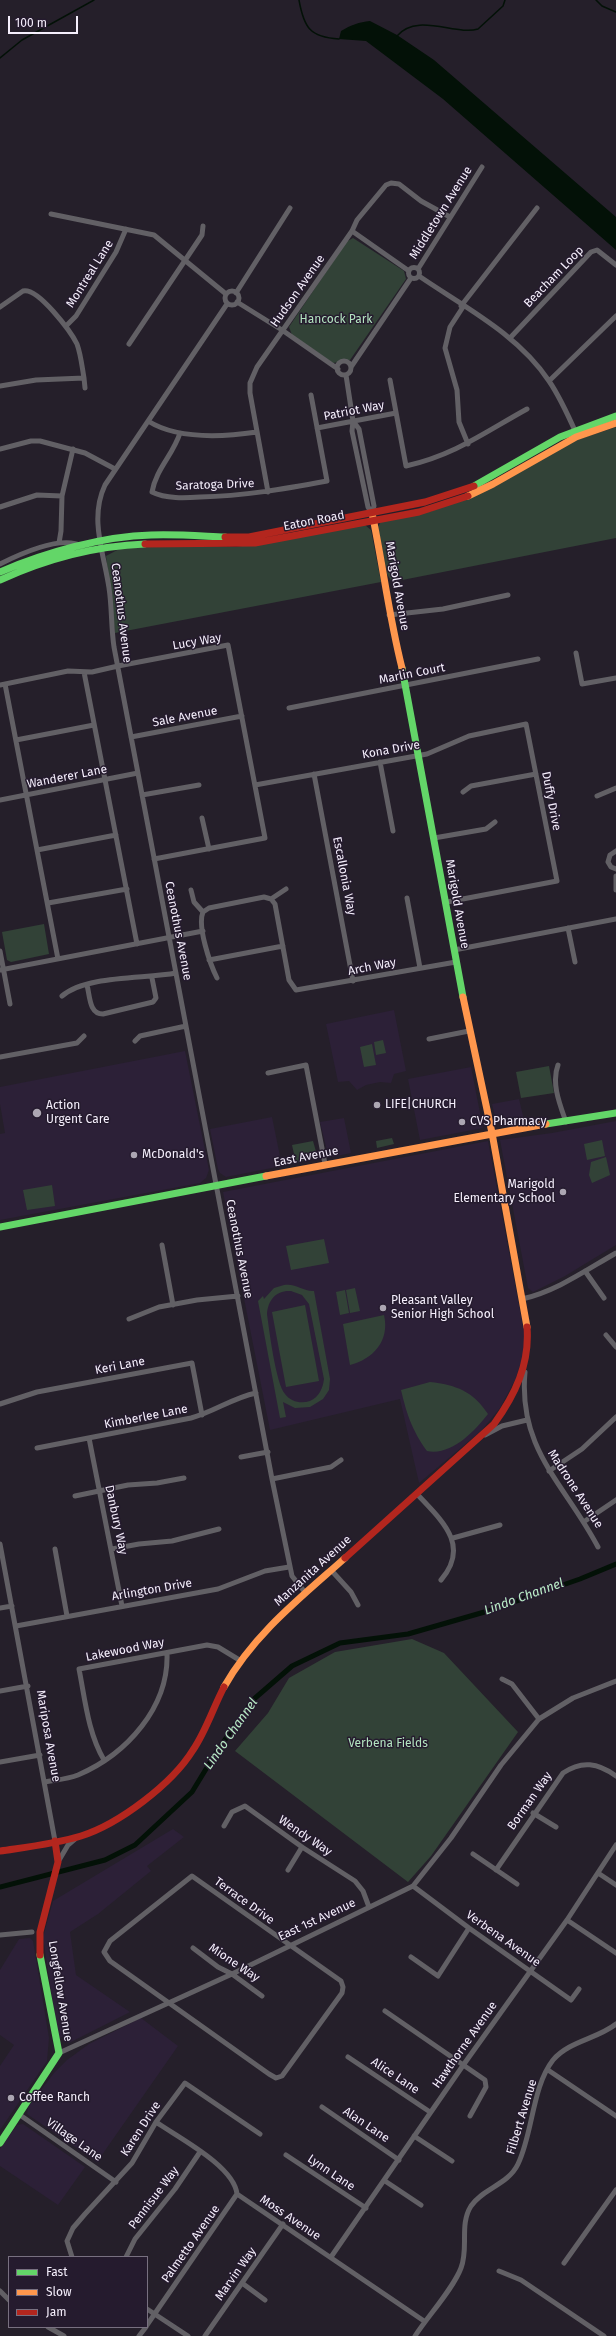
<!DOCTYPE html>
<html>
<head>
<meta charset="utf-8">
<style>
	body { margin:0 }
	#map { position:relative; width:616px; height:2336px; overflow:hidden; background:#251f2a; font-family:"Fira Sans",sans-serif }
	canvas { display:block }
	.legend { position:absolute; left:8px; top:2256px; width:140px; height:72px; box-sizing:border-box; background:#251b2e; border:1px solid #787080; margin:0; padding:5px 7px; list-style:none; font-size:12px; color:#f5effc }
	.legend li { display:flex; align-items:center; gap:8px; height:20px }
	.legend b { width:20px; border:1px solid #787080 }
	.scale { position:absolute; left:8px; top:16px; width:70px; height:18px; box-sizing:border-box; border:2px solid #f5effc; border-top:0; padding-left:5px; font-size:12px; line-height:14px; white-space:nowrap; color:#f5effc; -webkit-text-stroke:3px #251b2e; paint-order:stroke }
</style>
</head>
<body>
<div id="map">
<canvas width="616" height="2336"></canvas>
<ul class="legend">
<li><b style="height:5px;background:#63d668"></b>Fast</li>
<li><b style="height:5px;background:#ff974d"></b>Slow</li>
<li><b style="height:5px;background:#b3261e"></b>Jam</li>
</ul>
<div class="scale">100 m</div>
</div>
<script>
const ctx = document.querySelector('canvas').getContext('2d');
ctx.lineJoin = 'round';
function paint(path, color) {
  ctx.fillStyle = color;
  ctx.fill(path, 'evenodd');
}
function trace(path, color, width, dash) {
  ctx.strokeStyle = color;
  ctx.lineWidth = width;
  ctx.lineCap = dash ? 'butt' : 'round';
  ctx.setLineDash(dash || []);
  ctx.stroke(path);
}
function label(font, color, halo, rows, align = 'center') {
  ctx.font = font + ' "Fira Sans",sans-serif';
  ctx.lineWidth = 3;
  ctx.setLineDash([]);
  ctx.textBaseline = 'middle';
  ctx.strokeStyle = halo;
  ctx.fillStyle = color;
  for (const [text, x, y, turn = 0] of rows) {
    ctx.save();
    ctx.translate(x, y);
    ctx.rotate((+turn || 0) * Math.PI / 180);
    ctx.textAlign = isNaN(turn) ? turn : align;
    if (halo) ctx.strokeText(text, 0, 0);
    ctx.fillText(text, 0, 0);
    ctx.restore();
  }
}
paint(new Path2D(`
	M 394,1010 L 406,1071 L 394,1074 L 391,1083 L 380,1082 L 366,1085 L 357,1090 L 349,1081 L 338,1082 L 326,1024 Z
	M 185,1051 L 209,1170 L 206,1178 L 200,1183 L 0,1220 L 0,1134 L 5,1133 L 0,1104 L 0,1087 Z
	M 471,1067 L 483,1128 L 420,1140 L 408,1079 Z
	M 519,1099 L 524,1120 L 502,1124 L 496,1121 L 492,1104 Z
	M 272,1117 L 282,1166 L 226,1177 L 220,1173 L 218,1169 L 210,1129 Z
	M 344,1118 L 351,1153 L 332,1157 L 328,1155 L 320,1122 Z
	M 616,1121 L 616,1245 L 565,1276 L 533,1292 L 528,1288 L 500,1140 L 552,1133 Z
	M 488,1141 L 525,1337 L 523,1357 L 515,1380 L 500,1408 L 481,1431 L 419,1483 L 400,1399 L 270,1430 L 223,1192 Z
	M 173,1829 L 184,1837 L 147,1866 L 151,1871 L 98,1914 L 70,1932 L 76,1975 L 130,2012 L 69,2043 L 63,2037 L 58,2038 L 43,1937 L 53,1901 Z
	M 30,1938 L 33,1941 L 49,2038 L 47,2061 L 0,2130 L 0,2066 L 14,2045 L 0,2035 L 0,1970 L 19,1939 Z
	M 141,2018 L 178,2046 L 97,2162 L 27,2114 L 28,2107 L 54,2073 L 67,2060 L 89,2044 Z
	M 23,2124 L 85,2167 L 58,2205 L 0,2166 L 0,2149 L 17,2125 Z`), '#2c2037');
paint(new Path2D(`
	M 353,238 L 404,271 L 406,279 L 350,360 L 333,363 L 292,335 L 289,327 L 346,242 Z
	M 616,427 L 616,538 L 392,582 L 387,574 L 378,527 L 381,521 L 432,511 L 571,442 Z
	M 365,525 L 371,530 L 381,582 L 115,633 L 106,556 L 121,548 L 166,545 L 236,547 Z
	M 44,924 L 49,954 L 11,962 L 7,960 L 2,932 Z
	M 383,1040 L 386,1053 L 376,1055 L 374,1042 Z
	M 372,1044 L 376,1065 L 364,1067 L 360,1047 Z
	M 549,1066 L 554,1093 L 521,1098 L 516,1072 Z
	M 392,1138 L 394,1144 L 377,1148 L 376,1141 Z
	M 602,1140 L 605,1156 L 596,1158 L 593,1142 Z
	M 313,1141 L 317,1155 L 315,1158 L 296,1163 L 292,1145 Z
	M 593,1142 L 596,1158 L 587,1160 L 584,1144 Z
	M 606,1157 L 610,1175 L 592,1183 L 589,1175 L 591,1162 Z
	M 52,1185 L 55,1206 L 27,1210 L 23,1190 Z
	M 324,1239 L 329,1263 L 291,1270 L 286,1246 Z
	M 284,1285 C 296,1283 304,1292 314,1291 L 330,1379 L 329,1390 L 323,1399 L 310,1407 L 295,1408 L 283,1402 L 286,1417 L 280,1418 L 258,1301 L 263,1296 L 264,1299 L 274,1288 ZM 291,1291 L 302,1295 L 309,1304 L 324,1379 C 323,1388 319,1397 310,1401 C 301,1404 291,1402 285,1394 C 276,1384 269,1329 267,1314 C 268,1300 276,1290 291,1291 Z
	M 355,1288 L 360,1311 L 350,1313 L 346,1290 Z
	M 345,1290 L 349,1313 L 340,1315 L 336,1292 Z
	M 305,1305 L 319,1381 L 286,1387 L 272,1312 Z
	M 384,1315 C 390,1341 373,1359 350,1365 L 343,1324 Z
	M 430,1382 C 456,1385 473,1391 488,1414 C 474,1432 451,1456 427,1451 C 412,1430 407,1415 401,1390 Z
	M 412,1639 L 444,1653 L 518,1732 L 431,1856 L 408,1882 L 235,1751 L 268,1713 L 289,1678 L 335,1652 Z`), '#324237');
paint(new Path2D(`
	M 370,21 L 397,35 L 434,60 L 616,217 L 616,250 L 443,99 L 366,41 L 339,39 L 341,31 C 351,25 359,22 370,21 Z`), '#031107');
trace(new Path2D(`
	M 299,0 C 304,28 310,37 339,39
	M 596,0 L 602,6 L 616,12
	M 397,36 C 417,12 456,36 478,29 L 503,6 L 505,0
	M 0,58 L 22,40 L 94,0`), '#031107', 1.5);
trace(new Path2D(`
	M 0,1887 L 105,1860 L 135,1845 L 192,1792 L 217,1751 L 254,1699 L 292,1666 L 340,1643 L 408,1634 L 488,1611 L 580,1579 L 616,1564`), '#031107', 5);
trace(new Path2D(`
	M 51,214 L 154,235 L 226,294
	M 352,231 L 409,271
	M408.5 273a5.5 5.5 0 1 1 11 0a5.5 5.5 0 1 1-11 0Z
	M 418,269 L 482,167
	M 419,276 C 464,307 518,334 549,381 C 560,397 568,415 576,433
	M225 298a7 7 0 1 1 14 0a7 7 0 1 1-14 0Z
	M 236,293 L 290,208
	M 237,302 L 282,330 L 338,369
	M 227,304 L 105,485 C 89,519 104,553 109,588 C 112,607 111,627 114,647 L 272,1479 L 292,1576 L 304,1591
	M 461,306 L 537,208
	M 0,307 L 23,291 C 38,287 71,332 77,344 C 81,355 82,367 84,378
	M 463,307 L 450,327 L 445,348 L 457,390 L 459,422 L 468,444
	M 66,326 L 76,316 L 116,252 L 126,229
	M 510,338 L 591,252 L 597,250 L 616,265
	M 129,344 L 202,235 L 203,226
	M337 368a7 7 0 1 1 14 0a7 7 0 1 1-14 0Z
	M 351,367 L 411,278
	M 346,375 L 353,421 L 352,431 L 368,507 L 372,513
	M 390,380 L 406,466 C 455,455 485,432 527,409
	M 549,381 L 616,316
	M 0,386 L 36,380 L 84,378 L 85,388
	M 148,421 C 178,440 223,437 257,432
	M 353,421 L 359,429 L 374,506 L 372,513
	M 317,428 L 396,413
	M 180,433 C 173,455 156,469 152,492 C 166,499 185,498 200,497 C 244,496 284,489 327,481 L 311,395
	M 0,449 L 31,441 L 40,441 L 85,453 L 115,469
	M 268,492 L 250,393 L 250,383 L 257,367 L 352,231 L 357,220 L 386,185 L 391,183 L 399,184 L 421,201 L 450,217
	M 0,507 L 37,495 L 62,496
	M 59,543 L 61,531 L 62,496 L 73,449
	M 0,564 C 20,554 61,535 82,546
	M 389,615 L 443,609 L 508,595
	M 576,653 L 582,684 L 616,678
	M 84,672 L 137,944
	M 5,684 L 58,959
	M 0,685 L 68,671 L 92,672 L 118,666 L 228,645 L 265,838 L 154,859
	M 289,708 L 538,659
	M 131,737 L 242,716
	M 16,740 L 94,725
	M 380,762 L 393,831
	M 314,774 L 353,981
	M 255,785 L 427,754 L 469,736 L 526,724 L 557,881 L 447,902
	M 463,792 L 471,786 L 536,774
	M 142,795 L 199,785
	M 597,796 L 616,788
	M 0,800 L 138,773
	M 202,818 L 209,849
	M 434,838 L 486,829 L 495,822
	M 37,850 L 116,835
	M 616,851 L 610,855 L 608,862 L 611,867 L 616,869
	M 616,876 L 616,890
	M 191,890 L 194,902 L 203,912
	M 407,898 L 420,968
	M 271,899 L 286,889
	M 48,903 L 127,889
	M 568,928 L 575,962
	M 454,950 L 616,919
	M 0,951 L 10,1004
	M 209,960 L 283,946
	M 0,970 L 203,931
	M 217,978 C 210,964 197,926 203,912 L 209,908 L 264,897 L 271,899 L 275,904 L 289,980 L 296,990 L 456,962
	M 87,985 C 90,996 89,1014 103,1014 L 153,1002 L 156,998 L 152,978
	M 62,996 C 86,975 145,979 176,973
	M 429,1039 L 469,1031
	M 135,1041 L 140,1036 L 186,1026
	M 0,1057 L 77,1043 L 84,1036
	M 558,1065 C 551,1083 560,1105 566,1122
	M 268,1073 L 306,1065 L 325,1164
	M 162,1245 L 173,1305
	M 585,1271 L 604,1298
	M 522,1299 C 557,1291 586,1270 616,1253
	M 129,1319 L 159,1307 L 197,1300 L 238,1296
	M 606,1335 L 616,1347
	M 525,1372 C 518,1450 565,1484 598,1547
	M 0,1404 L 37,1392 L 192,1363 L 202,1415
	M 485,1435 L 502,1426 L 527,1420
	M 89,1438 L 122,1606
	M 37,1448 L 191,1418 C 214,1412 232,1398 256,1393
	M 241,1457 L 268,1452
	M 549,1471 L 582,1449 L 616,1417
	M 272,1479 L 331,1467 L 341,1460
	M 417,1494 C 441,1520 471,1545 441,1580
	M 75,1496 L 128,1485 L 157,1483 L 184,1478
	M 585,1521 L 616,1500
	M 453,1538 L 500,1525
	M 0,1544 L 55,1841
	M 55,1549 L 67,1616
	M 112,1549 L 139,1544 L 172,1541 L 219,1529
	M 331,1570 L 351,1592 L 358,1605
	M 0,1608 L 12,1606
	M 16,1626 L 218,1589 L 265,1571 L 289,1567
	M 502,1679 L 512,1684 L 539,1719
	M 0,1691 L 28,1686
	M 104,1760 C 88,1733 85,1699 79,1669 L 207,1645 L 218,1647 L 241,1661
	M 0,1762 L 40,1755
	M 45,1782 C 56,1780 68,1779 78,1775 C 127,1754 169,1707 167,1653
	M 533,1813 L 556,1827
	M 224,1826 L 232,1812 L 245,1806 L 302,1847 L 355,1881 L 363,1891 L 369,1907
	M 473,1854 L 517,1884
	M 58,1862 L 68,1845 L 75,1839
	M 288,1870 L 302,1847
	M 496,1870 L 563,1773 C 582,1760 598,1763 616,1776
	M 598,1873 L 616,1885
	M 192,1876 L 341,1981 L 343,1987 L 342,1993 L 282,2076 L 276,2078 L 269,2074 L 110,1961 L 104,1952 L 110,1941 Z
	M 413,1886 L 469,1928 L 571,2000 L 579,1989
	M 567,1920 L 616,1953
	M 0,1935 L 32,1932
	M 193,1948 L 218,1967 L 232,1974 L 262,1996
	M 411,1957 L 438,1976 L 469,1928
	M 385,2011 L 485,2080 L 486,2087 L 470,2116
	M 59,2053 L 232,1974 L 413,1886 L 451,1838 L 501,1765 L 539,1719 L 573,1698 L 616,1681
	M 348,2057 L 430,2112
	M 548,2070 L 616,2116
	M 322,2107 L 399,2160
	M 20,2115 L 116,2182
	M 156,2122 C 179,2138 234,2166 237,2194 L 424,2321
	M 414,2136 L 452,2161
	M 286,2155 L 366,2208
	M 385,2181 L 421,2205
	M 72,2257 L 67,2241 L 73,2228 L 85,2214 L 132,2163 L 156,2122 L 185,2083 L 260,2134
	M 126,2257 L 135,2239 L 175,2189 L 200,2152
	M 331,2257 L 464,2064 L 567,1920 L 616,1845
	M 564,2263 L 616,2190
	M 499,2271 L 521,2280 L 604,2336
	M 242,2283 L 265,2300
	M 0,2291 L 9,2300
	M 147,2309 L 188,2336
	M 147,2325 L 237,2194
	M 48,2327 L 64,2336
	M 139,2336 L 146,2327
	M 205,2336 L 283,2224
	M 415,2336 C 428,2316 453,2289 461,2268 C 469,2248 459,2225 471,2206 C 483,2188 508,2185 518,2164 C 533,2133 532,2087 553,2060 C 569,2041 597,2039 616,2024`), '#626065', 5);
trace(new Path2D(`
	M 474,486 L 560,437 L 616,416
	M 0,572 C 44,553 103,536 151,535 C 176,534 201,536 225,537
	M 0,580 C 46,559 94,546 145,544
	M 402,668 L 463,997
	M 546,1124 L 616,1113
	M 0,1227 L 266,1176
	M 0,2143 L 59,2053 L 40,1955`), '#63d668', 7);
trace(new Path2D(`
	M 468,496 L 493,484 L 576,437 L 616,423
	M 372,513 C 383,565 389,617 402,668
	M 463,997 L 492,1133 L 527,1327
	M 266,1176 L 546,1124
	M 224,1687 C 254,1634 300,1598 345,1558`), '#ff974d', 7);
trace(new Path2D(`
	M 225,537 L 249,537 L 425,502 L 474,486
	M 145,544 L 255,543 L 419,512 L 468,496
	M 345,1558 L 494,1424 C 515,1395 530,1364 527,1327
	M 0,1851 C 27,1847 55,1844 81,1836 C 119,1824 172,1784 193,1750 C 206,1731 213,1708 224,1687
	M 40,1955 L 40,1932 L 58,1862 L 55,1841`), '#b3261e', 7);
for (const [x, y, r, color] of [
	[377,1105,4,"#aca6b2"],
	[37,1113,5,"#aca6b2"],
	[462,1122,4,"#aca6b2"],
	[134,1155,4,"#aca6b2"],
	[563,1192,4,"#aca6b2"],
	[383,1308,4,"#aca6b2"],
	[11,2098,4,"#aca6b2"]
]) {
  const dot = new Path2D();
  dot.arc(x, y, r, 0, 2 * Math.PI);
  ctx.fillStyle = color;
  ctx.fill(dot);
  trace(dot, '#251b2e', 1.5);
}
label('12px', '#f5effc', '#251b2e', [
	["Middletown Avenue",441,213,-58],
	["Montreal Lane",90,274,-58],
	["Beacham Loop",554,277,-46],
	["Hudson Avenue",298,291,-55],
	["Patriot Way",354,411,-11],
	["Saratoga Drive",215,485,-2],
	["Eaton Road",314,521,-11],
	["Marigold Avenue",397,586,80],
	["Ceanothus Avenue",121,613,83],
	["Lucy Way",197,642,-10],
	["Marlin Court",412,674,-11],
	["Sale Avenue",185,717,-11],
	["Kona Drive",391,750,-10],
	["Wanderer Lane",67,777,-11],
	["Duffy Drive",551,801,79],
	["Escallonia Way",344,876,79],
	["Marigold Avenue",457,904,80],
	["Ceanothus Avenue",178,931,79],
	["Arch Way",372,967,-11],
	["East Avenue",306,1157,-11],
	["Ceanothus Avenue",239,1249,79],
	["Keri Lane",120,1366,-11],
	["Kimberlee Lane",146,1417,-11],
	["Madrone Avenue",575,1489,57],
	["Danbury Way",116,1520,78],
	["Manzanita Avenue",313,1571,-42],
	["Arlington Drive",152,1590,-10],
	["Lakewood Way",125,1650,-11],
	["Mariposa Avenue",48,1736,80],
	["Borman Way",530,1801,-55],
	["Wendy Way",305,1836,34],
	["Terrace Drive",244,1901,36],
	["East 1st Avenue",317,1920,-25],
	["Verbena Avenue",503,1939,35],
	["Mione Way",234,1963,34],
	["Longfellow Avenue",60,1991,81],
	["Hawthorne Avenue",465,2045,-55],
	["Alice Lane",395,2076,34],
	["Filbert Avenue",522,2117,-73],
	["Alan Lane",366,2125,34],
	["Karen Drive",141,2129,-57],
	["Village Lane",74,2140,35],
	["Lynn Lane",331,2173,34],
	["Pennisue Way",154,2198,-53],
	["Moss Avenue",290,2218,34],
	["Palmetto Avenue",191,2244,-55],
	["Marvin Way",236,2274,-55]
]);
label('12px', '#b3e4c0', '#251b2e', [
	["Hancock Park",336,320],
	["Verbena Fields",388,1744]
]);
label('12px', '#f5effc', '#251b2e', [
	["LIFE|CHURCH",385,1105],
	["Action",46,1106],
	["Urgent Care",46,1120],
	["CVS Pharmacy",470,1122],
	["McDonald's",142,1155],
	["Marigold",555,1185,"right"],
	["Elementary School",555,1199,"right"],
	["Pleasant Valley",391,1301],
	["Senior High School",391,1315],
	["Coffee Ranch",19,2098]
], 'left');
label('italic 13px', '#b9ebc6', '#251b2e', [
	["Lindo Channel",524,1597,-20],
	["Lindo Channel",231,1734,-55]
]);
</script>
</body>
</html>
